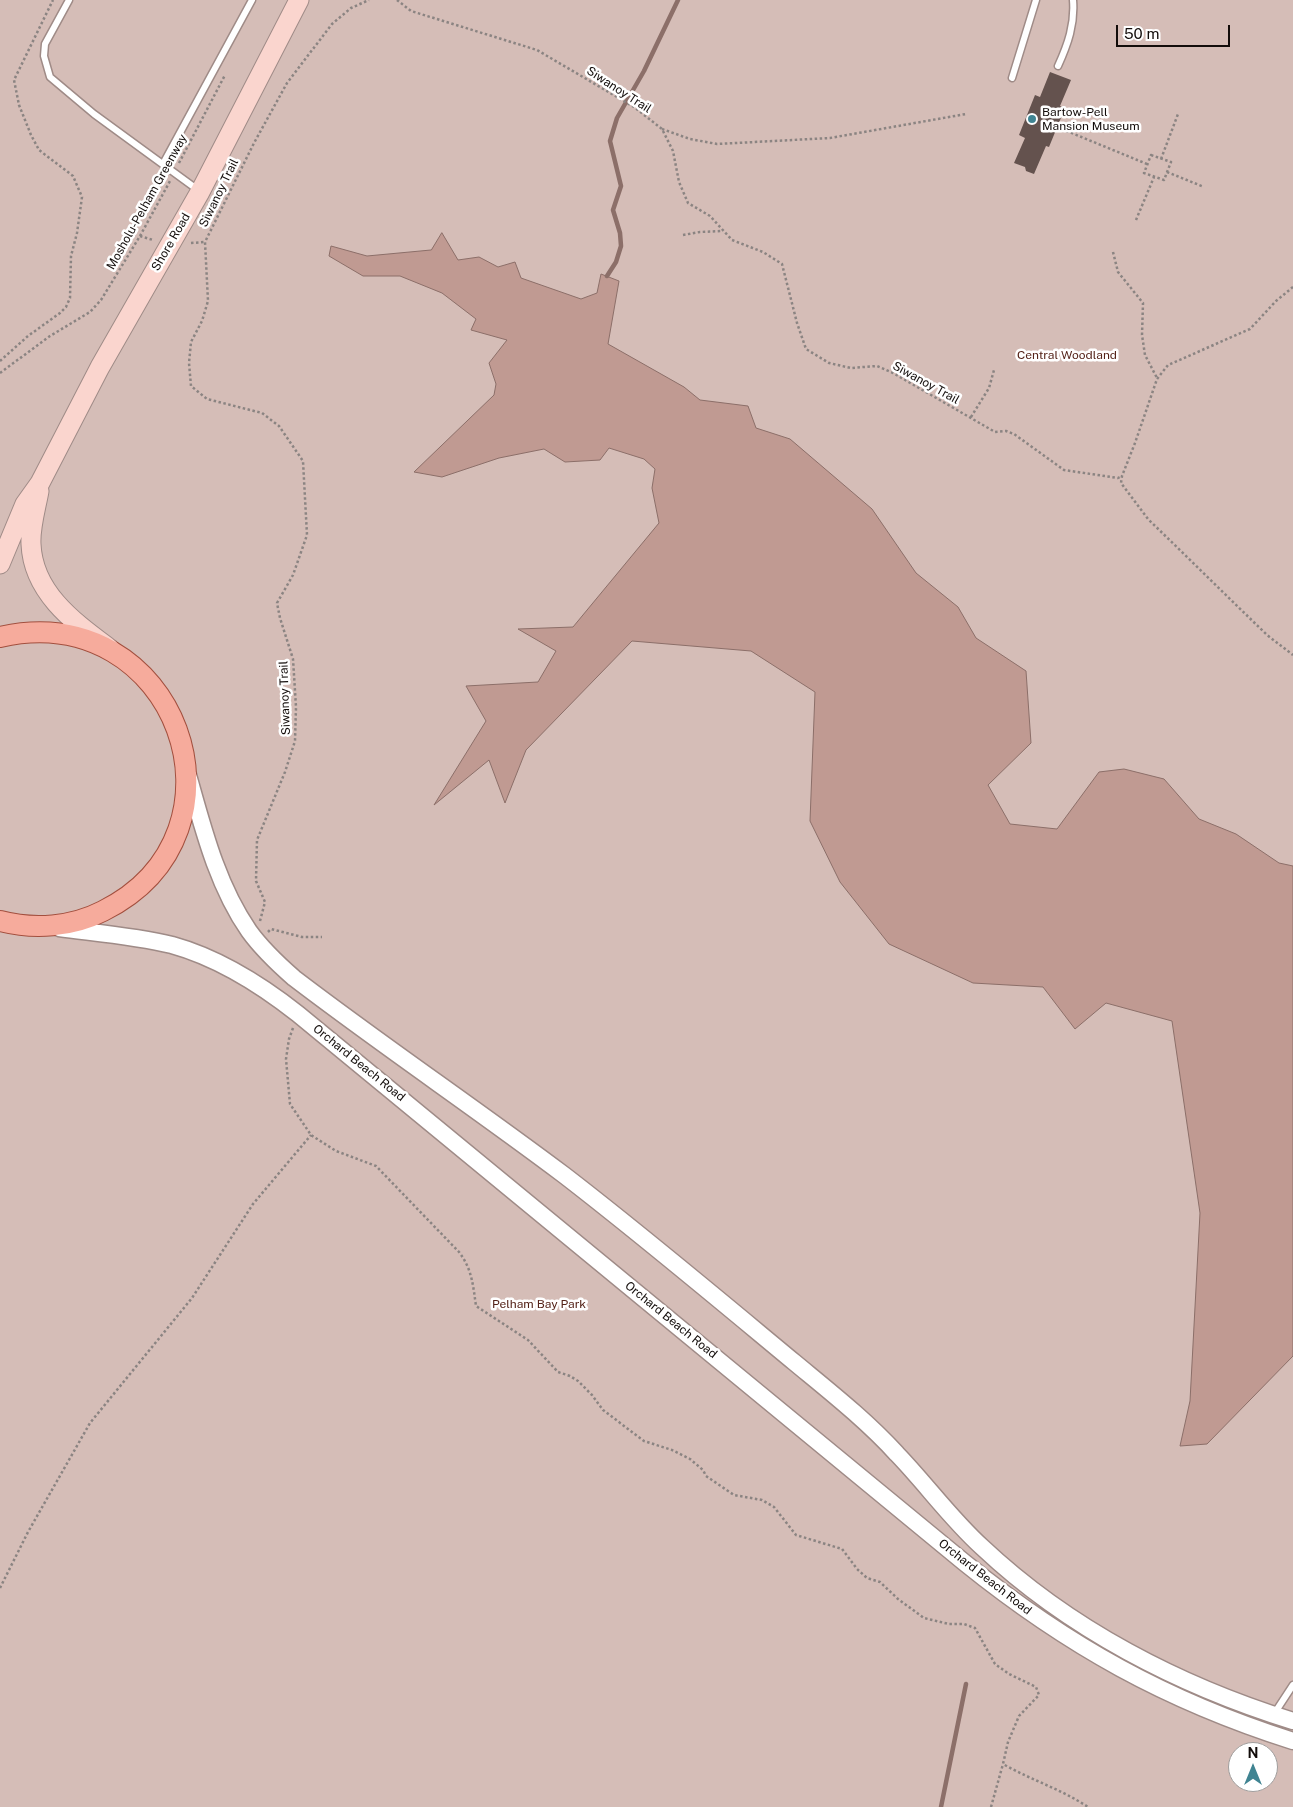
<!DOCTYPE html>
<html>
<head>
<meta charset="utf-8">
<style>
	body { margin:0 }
	#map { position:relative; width:1293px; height:1807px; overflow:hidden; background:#fdf4f2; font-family:"Public Sans",sans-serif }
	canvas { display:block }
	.north { position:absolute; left:1228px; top:1742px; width:50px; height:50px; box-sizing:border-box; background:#fff; border:1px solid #a09e9d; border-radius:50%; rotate:0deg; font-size:14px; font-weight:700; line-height:20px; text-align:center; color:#120c0a }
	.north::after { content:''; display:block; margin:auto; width:18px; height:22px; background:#408492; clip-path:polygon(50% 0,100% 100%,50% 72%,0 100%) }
	.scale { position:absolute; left:1116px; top:25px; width:114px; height:22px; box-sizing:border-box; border:2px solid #120c0a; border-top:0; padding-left:6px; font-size:15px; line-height:18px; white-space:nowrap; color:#120c0a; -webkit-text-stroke:4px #fff; paint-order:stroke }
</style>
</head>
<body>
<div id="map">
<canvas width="1293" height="1807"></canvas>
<div class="north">N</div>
<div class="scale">50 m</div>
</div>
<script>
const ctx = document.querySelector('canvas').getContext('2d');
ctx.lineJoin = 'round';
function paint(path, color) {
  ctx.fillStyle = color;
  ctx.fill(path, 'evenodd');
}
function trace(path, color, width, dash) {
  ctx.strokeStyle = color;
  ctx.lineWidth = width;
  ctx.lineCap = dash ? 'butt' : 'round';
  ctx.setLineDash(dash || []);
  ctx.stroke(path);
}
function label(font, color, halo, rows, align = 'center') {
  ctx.font = font + ' "Public Sans",sans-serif';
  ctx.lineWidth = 5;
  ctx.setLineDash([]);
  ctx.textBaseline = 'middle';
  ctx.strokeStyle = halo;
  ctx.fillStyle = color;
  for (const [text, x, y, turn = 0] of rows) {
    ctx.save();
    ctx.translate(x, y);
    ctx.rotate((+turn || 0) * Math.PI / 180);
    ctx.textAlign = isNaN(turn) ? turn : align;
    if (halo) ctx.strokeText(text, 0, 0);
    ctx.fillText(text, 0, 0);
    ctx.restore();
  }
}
paint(new Path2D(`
	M 0,0 L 1293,0 L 1293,1807 L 0,1807 ZM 1238,1752 L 1268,1752 L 1268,1782 L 1238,1782 Z`), '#d5bdb7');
const water = new Path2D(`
	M 442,233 L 458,260 L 479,257 L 498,267 L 515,262 L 521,278 L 581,299 L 597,293 L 601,274 L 619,281 L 608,344 L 684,387 L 700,400 L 748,406 L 756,428 L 790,439 L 872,509 L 916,573 L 958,607 L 976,638 L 1026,671 L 1031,743 L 988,785 L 1010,824 L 1057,829 L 1099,772 L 1124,769 L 1164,779 L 1199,819 L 1236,834 L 1279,863 L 1293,866 L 1293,1356 L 1207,1444 L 1180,1446 L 1190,1401 L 1200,1213 L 1172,1021 L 1106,1003 L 1075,1029 L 1043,987 L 973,983 L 889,944 L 840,882 L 810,821 L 815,692 L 751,651 L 632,641 L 526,750 L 505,803 L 489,760 L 434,805 L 486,721 L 466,686 L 538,682 L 556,651 L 518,629 L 573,627 L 659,523 L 652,488 L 655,469 L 644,459 L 609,448 L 600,460 L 565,462 L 544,449 L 499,458 L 442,477 L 414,472 L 494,395 L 496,384 L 489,363 L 507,340 L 471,330 L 476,319 L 442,293 L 400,276 L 363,276 L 329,256 L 331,246 L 367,256 L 431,250 Z`);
paint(water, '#c09a92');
trace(water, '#8c6f69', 1);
trace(new Path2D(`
	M 607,276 L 616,262 L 621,246 L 620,233 L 613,210 L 621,186 L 610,141 L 617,118 L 644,71 L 678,0
	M 941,1807 L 966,1684`), '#8c6f69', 4.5);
paint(new Path2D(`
	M 1050,72 L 1071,80 L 1060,106 L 1065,108 L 1049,147 L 1046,146 L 1034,174 L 1026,171 L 1025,167 L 1014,163 L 1025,138 L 1019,135 L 1035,95 L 1040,97 Z`), '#64524e');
const service = new Path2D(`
	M 69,0 L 45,44 L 44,56 L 50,77 L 94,114 L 198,190
	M 1058,66 C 1068,44 1075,24 1073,0
	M 1012,78 L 1036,0
	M 163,164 L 252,0
	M 1274,1714 L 1293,1685`);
const tertiary = new Path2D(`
	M 188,775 C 203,828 217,885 249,931 C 262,949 278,964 294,978 C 383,1046 475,1108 564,1175 C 642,1235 718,1299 794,1362 C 829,1391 866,1420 897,1454 C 926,1484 951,1519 982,1547 C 1069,1629 1180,1686 1293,1721
	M 59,928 C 97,933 135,936 172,945 C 219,958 260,984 298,1014 L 965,1563 C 1068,1646 1167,1701 1293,1741`);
const secondary = new Path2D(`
	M 39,491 C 36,508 30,527 31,544 C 33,593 74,622 110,649
	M 0,564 L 25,504 L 40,483 L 100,367 L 200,192 L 299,0`);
const primary = new Path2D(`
	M 0,637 C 176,597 261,832 103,911 C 72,927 34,930 0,921`);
trace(service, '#9f8b87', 9);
trace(tertiary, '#9f8b87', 19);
trace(secondary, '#9f8b87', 21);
trace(primary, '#a24f3e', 22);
trace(new Path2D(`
	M 397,0 L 411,11 L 537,50 L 634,107 L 662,129 L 673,151 L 679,182 L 688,203 L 710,216 L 732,240 L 763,252 L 782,264 L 797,323 L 806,349 L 829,363 L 851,368 L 877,366 L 893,373 L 995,432 L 1006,431 L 1014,434 L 1064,470 L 1118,478 L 1122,476
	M 1057,127 L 1147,164
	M 662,129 L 690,139 L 717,144 L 830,138 L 966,114
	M 1151,155 L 1171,162 L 1164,180 L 1144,173 Z
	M 1161,159 L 1178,114
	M 179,163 L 225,75
	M 1167,172 L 1204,187
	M 1136,220 L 1154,177
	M 683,235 L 700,232 L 722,231
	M 140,236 L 153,240
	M 191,243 L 205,242
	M 1113,252 L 1118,272 L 1143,303 L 1142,335 L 1145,355 L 1157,378
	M 1293,287 L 1276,301 L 1250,329 L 1168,365 L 1157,379 L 1135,443 L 1122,476 L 1121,483 L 1148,519 L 1267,635 L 1293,655
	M 0,361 L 28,336 L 60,313 L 66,307 L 70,298 L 71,256 L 77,233 L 82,197 L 73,176 L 39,150 L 31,135 L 19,105 L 14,80 L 53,0
	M 0,373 L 50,336 L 90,312 L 101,300 L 140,236 L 170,181
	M 971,417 L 989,388 L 994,370
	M 260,921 L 265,902 L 256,881 L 257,840 L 285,772 L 295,741 L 296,707 L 293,659 L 280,618 L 277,603 L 293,575 L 307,535 L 303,461 L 279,426 L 262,413 L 207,399 L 191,386 L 189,363 L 191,342 L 202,321 L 208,301 L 205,242 L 254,143 L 287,83 L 332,24 L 351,8 L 369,0
	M 268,932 L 271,929 L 302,937 L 322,937
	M 293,1028 L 289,1039 L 286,1059 L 290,1104 L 311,1135 L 336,1151 L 376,1166 L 459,1252 C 472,1269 473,1285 476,1306 L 528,1340 L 558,1372 L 570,1376 L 578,1381 L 592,1395 L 603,1410 L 644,1441 L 672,1450 L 690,1459 L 703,1470 L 706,1476 L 734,1495 L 762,1500 L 774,1507 L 796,1535 L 842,1549 L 857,1569 L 867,1578 L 880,1582 L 898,1599 L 924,1618 L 949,1624 L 964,1624 L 975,1628 L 995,1664 L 1009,1674 L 1036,1687 L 1039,1695 L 1019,1716 L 1008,1742 L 1003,1764 C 1031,1780 1061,1789 1088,1807
	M 0,1588 L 28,1532 L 90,1423 L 192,1298 L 253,1204 L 311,1135
	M 991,1807 L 1003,1764`), '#8b8482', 2.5, [2.5, 2.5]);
trace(service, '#fff', 6);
trace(tertiary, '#fff', 16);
trace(secondary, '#fad5ce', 19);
trace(primary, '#f6ab9c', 20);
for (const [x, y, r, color] of [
	[1032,119,5,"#408492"]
]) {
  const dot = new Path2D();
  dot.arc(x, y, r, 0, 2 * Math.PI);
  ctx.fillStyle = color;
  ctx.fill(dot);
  trace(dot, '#fff', 2);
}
label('12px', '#120c0a', '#fff', [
	["Siwanoy Trail",619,90,33],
	["Siwanoy Trail",219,193,-64],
	["Mosholu-Pelham Greenway",147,202,-61],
	["Shore Road",171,242,-60],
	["Siwanoy Trail",926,383,29],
	["Siwanoy Trail",285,698,-92],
	["Orchard Beach Road",359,1063,39],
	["Orchard Beach Road",671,1320,39],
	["Orchard Beach Road",985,1577,38]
]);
label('12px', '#120c0a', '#fff', [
	["Bartow-Pell",1042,112],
	["Mansion Museum",1042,126]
], 'left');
label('12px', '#542218', '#fff', [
	["Central Woodland",1067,355],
	["Pelham Bay Park",539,1304]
]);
</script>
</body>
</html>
